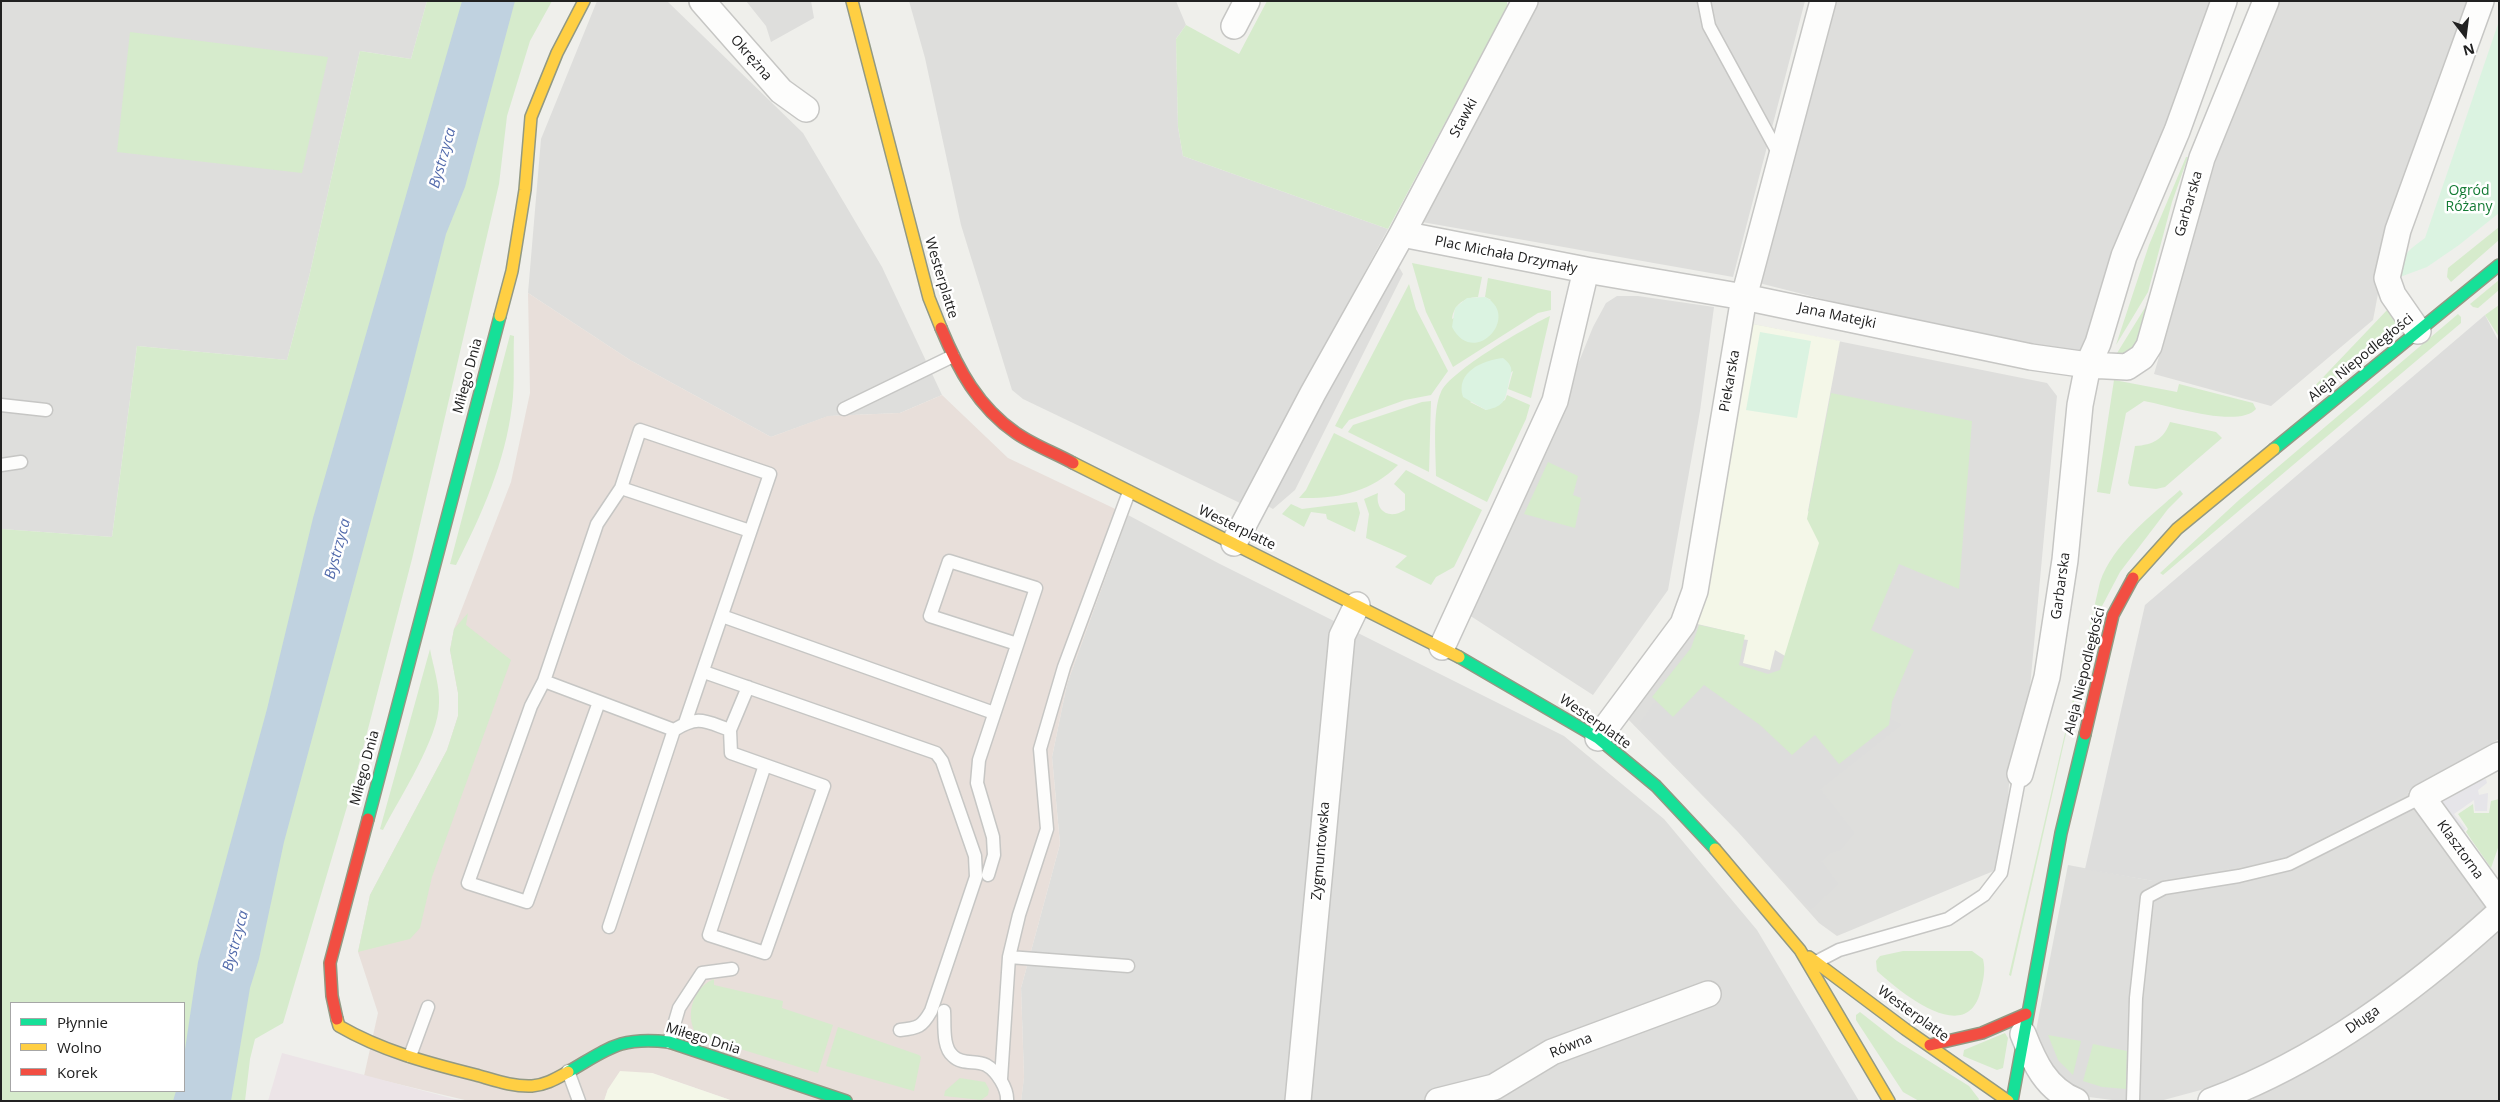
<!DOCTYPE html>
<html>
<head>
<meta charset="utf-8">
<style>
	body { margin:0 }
	#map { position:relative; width:2500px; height:1102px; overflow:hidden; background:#efefeb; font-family:"Open Sans",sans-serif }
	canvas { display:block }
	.frame { position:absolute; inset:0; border:2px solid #212121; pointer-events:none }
	.legend { position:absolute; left:10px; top:1002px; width:175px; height:90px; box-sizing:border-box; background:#fff; border:1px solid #a6a6a6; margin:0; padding:6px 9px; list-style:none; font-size:15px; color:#212121 }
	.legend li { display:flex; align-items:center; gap:10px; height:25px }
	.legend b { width:25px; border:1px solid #a6a6a6 }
	.north { position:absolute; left:2440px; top:10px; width:50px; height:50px; -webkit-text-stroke:4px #fff; paint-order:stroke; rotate:165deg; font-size:14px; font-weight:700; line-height:20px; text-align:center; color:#212121 }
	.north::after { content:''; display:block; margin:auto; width:18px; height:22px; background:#212121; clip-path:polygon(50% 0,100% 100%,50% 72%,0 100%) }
</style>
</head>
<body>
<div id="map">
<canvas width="2500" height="1102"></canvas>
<div class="frame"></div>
<ul class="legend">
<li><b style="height:6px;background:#16e098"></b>Płynnie</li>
<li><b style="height:6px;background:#ffcf43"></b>Wolno</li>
<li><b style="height:6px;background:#f24e42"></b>Korek</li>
</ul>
<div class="north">N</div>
</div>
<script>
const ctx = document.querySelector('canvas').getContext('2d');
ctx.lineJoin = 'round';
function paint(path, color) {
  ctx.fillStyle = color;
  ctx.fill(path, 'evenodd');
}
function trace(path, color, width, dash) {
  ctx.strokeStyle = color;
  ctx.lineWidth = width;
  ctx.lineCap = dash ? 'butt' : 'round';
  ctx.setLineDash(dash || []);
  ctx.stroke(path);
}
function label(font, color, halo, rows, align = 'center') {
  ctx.font = font + ' "Open Sans",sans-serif';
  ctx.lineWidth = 5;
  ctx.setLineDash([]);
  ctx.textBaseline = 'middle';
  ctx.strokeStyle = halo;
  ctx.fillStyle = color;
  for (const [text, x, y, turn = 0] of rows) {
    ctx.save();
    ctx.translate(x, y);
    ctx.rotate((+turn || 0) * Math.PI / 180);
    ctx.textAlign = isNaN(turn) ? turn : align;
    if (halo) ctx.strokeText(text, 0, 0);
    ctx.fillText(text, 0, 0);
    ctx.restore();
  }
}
paint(new Path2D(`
	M 1,1 L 427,1 L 411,59 L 360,51 L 309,277 L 287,360 L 137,346 L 112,537 L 1,529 Z
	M 597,1 L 667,1 L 803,133 L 882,267 L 942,395 L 900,413 L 829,416 L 771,437 L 630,360 L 528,293 L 541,139 Z
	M 746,1 L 811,1 L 814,18 L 771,42 L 766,26 Z
	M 909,1 L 1176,1 L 1186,25 L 1176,39 L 1178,127 L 1183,156 L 1388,229 L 1240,503 L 1023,399 L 1012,390 L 961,225 L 925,58 Z
	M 1513,1 L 1805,1 L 1733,277 L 1422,222 Z
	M 1831,1 L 2218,1 L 2083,354 L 1862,309 L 1755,282 Z
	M 2275,1 L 2471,1 L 2385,257 L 2373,320 L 2271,406 L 2154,374 L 2234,97 Z
	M 1395,260 L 1403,274 L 1295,490 L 1273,509 L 1262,503 Z
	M 1617,296 L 1638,296 L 1714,307 L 1700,411 L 1668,590 L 1593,695 L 1469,615 L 1542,453 L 1593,327 L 1606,303 Z
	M 1748,323 L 2047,383 L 2057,396 L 2029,698 L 2010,771 L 2005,838 L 1996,870 L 1837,936 L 1819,923 L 1738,832 L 1624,715 L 1688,629 Z
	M 1128,515 L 1218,563 L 1564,736 L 1664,819 L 1757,930 L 1859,1101 L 1021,1101 L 1024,1077 L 1021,988 L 1060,844 L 1052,757 L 1067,684 Z
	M 2408,792 L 2492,911 L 2358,1014 L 2238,1080 L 2160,1101 L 2120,1101 L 2081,1096 L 2054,1078 L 2034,1041 L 2068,865 L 2153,881 Z
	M 2499,928 L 2499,1101 L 2253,1101 L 2251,1095 Z`), '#dededc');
paint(new Path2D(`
	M 528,293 L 630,360 L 771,437 L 828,416 L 900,413 L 942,395 L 1008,458 L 1128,515 L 1067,684 L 1052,757 L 1060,844 L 1021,988 L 1024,1077 L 1021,1101 L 733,1101 L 652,1073 L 608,1089 L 604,1101 L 469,1101 L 364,1076 L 378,1013 L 358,952 L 370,895 L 447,750 L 458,716 L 458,693 L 450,650 L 454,629 L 511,482 L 530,393 Z`), '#e8dfda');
paint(new Path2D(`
	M 282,1053 L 454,1099 L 469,1101 L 268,1101 Z`), '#ece4e7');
paint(new Path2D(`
	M 1748,323 L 1840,341 L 1808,511 L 1895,574 L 1768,674 L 1739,665 L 1744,635 L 1689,622 Z
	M 620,1071 L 652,1073 L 733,1101 L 604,1101 L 608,1089 Z`), '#f4f7e8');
paint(new Path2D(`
	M 2485,315 L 2499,342 L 2499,739 L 2402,796 L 2280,860 L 2153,881 L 2085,869 L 2145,605 Z
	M 1702,634 L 1748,640 L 1743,663 L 1770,670 L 1775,650 L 1901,725 L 1820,789 L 1854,833 L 1840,850 L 1829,854 L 1821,861 L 1838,884 L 1811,909 L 1639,725 Z`), '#dddddc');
paint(new Path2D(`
	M 427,1 L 552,1 L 530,41 L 507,116 L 499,184 L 412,559 L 354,783 L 283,1023 L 255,1039 L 250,1059 L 245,1101 L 1,1101 L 1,529 L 112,537 L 137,346 L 287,360 L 309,277 L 360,51 L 411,59 ZM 11,1003 L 184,1003 L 184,1091 L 11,1091 Z
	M 1267,1 L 1507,1 L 1507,7 L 1388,229 L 1183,156 L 1178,127 L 1176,39 L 1186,25 L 1239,54 Z
	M 130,32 L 328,57 L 302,173 L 117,152 Z
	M 2186,157 L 2188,157 L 2172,202 L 2148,292 L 2116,345 L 2149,245 Z
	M 2499,227 L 2499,240 L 2451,282 L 2447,277 L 2448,268 Z
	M 1412,263 L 1482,277 L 1478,297 C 1464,298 1454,304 1452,319 L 1491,300 L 1485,297 L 1488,278 L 1551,291 L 1551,310 L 1538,313 L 1453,367 L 1426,312 Z
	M 2499,280 L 2499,290 L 2478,308 L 2473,307 L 2470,304 Z
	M 1409,284 L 1416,309 L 1448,371 L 1431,395 L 1405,400 L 1349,420 L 1342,429 L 1335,426 Z
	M 2154,293 L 2140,349 L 2114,358 Z
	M 2499,305 L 2499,337 L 2485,315 Z
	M 2389,308 L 2395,322 C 2391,345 2331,382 2311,395 L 2309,392 Z
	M 2458,314 L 2461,317 L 2461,323 L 2163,575 L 2160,573 L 2239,500 Z
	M 1550,316 L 1531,398 L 1508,389 L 1513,371 L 1470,402 L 1486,410 L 1505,400 L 1507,395 L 1530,405 L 1526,419 L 1487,502 L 1436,476 C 1436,455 1432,410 1441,392 C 1450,371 1528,326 1550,316 Z
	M 510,335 L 514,336 C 513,359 515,383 512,406 C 505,463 482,514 456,565 L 450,564 Z
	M 2114,380 L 2177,392 L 2179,384 L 2253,403 L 2256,409 C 2238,429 2168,405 2144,401 L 2126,413 L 2110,494 L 2097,492 Z
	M 1831,393 L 1972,421 L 1959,589 L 1899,564 L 1871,630 L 1914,650 L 1892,702 L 1889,725 L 1839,764 L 1815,735 L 1792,755 L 1760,725 L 1704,685 L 1673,717 L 1652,697 L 1691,648 L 1699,625 L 1745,635 L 1739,665 L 1768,674 L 1780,670 L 1819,543 L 1807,519 Z
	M 1431,401 L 1429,472 L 1348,432 L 1353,425 L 1422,402 Z
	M 2170,422 L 2216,432 L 2222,438 L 2165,487 L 2156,489 L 2130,486 L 2128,483 L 2135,446 C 2153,445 2164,439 2170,422 Z
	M 1334,433 L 1398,465 C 1370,493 1337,499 1299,498 L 1306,490 Z
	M 1548,462 L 1578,476 L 1573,495 L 1581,498 L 1575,528 L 1524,514 Z
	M 1406,470 L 1482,510 L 1454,567 L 1436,577 L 1431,585 L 1395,567 L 1407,556 L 1366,538 L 1369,514 L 1364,499 L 1378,493 C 1375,511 1389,520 1405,510 L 1405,494 L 1394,484 Z
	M 2180,490 L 2183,494 L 2168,509 L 2120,572 L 2100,610 L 2070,716 L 2011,976 L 2009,975 L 2100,582 C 2113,544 2151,516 2180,490 Z
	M 1357,502 L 1360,513 L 1355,532 L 1327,519 L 1326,514 L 1311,512 L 1304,527 L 1282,514 L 1291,504 L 1302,509 Z
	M 468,613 L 466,625 L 511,660 L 432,877 L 420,928 L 410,939 L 358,952 L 370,895 L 447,750 L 458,716 L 458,693 L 450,650 L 454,629 Z
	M 430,649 C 433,666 440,686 439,703 C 439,738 400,797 383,830 L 380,829 Z
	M 2499,799 L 2499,845 L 2491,868 L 2466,832 L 2468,829 L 2458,814 L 2473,804 L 2474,813 L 2489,813 L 2491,801 Z
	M 1903,951 L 1972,951 L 1983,959 C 1986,971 1983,981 1980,993 C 1965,1047 1898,990 1877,971 L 1876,961 L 1880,956 Z
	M 714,979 L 714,985 L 783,1001 L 782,1008 L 833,1025 L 818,1073 L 721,1043 L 695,1032 C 685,1013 694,987 714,979 Z
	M 1860,1012 L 1897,1041 L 1969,1086 L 1979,1099 L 1978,1101 L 1919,1101 L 1903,1092 L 1856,1020 L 1856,1015 Z
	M 838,1027 L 919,1055 L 921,1057 L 914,1091 L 826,1066 Z
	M 2005,1033 L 2008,1038 L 2003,1068 L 1997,1070 L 1963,1056 L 1964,1050 Z
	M 2048,1035 L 2081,1041 L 2073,1075 L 2058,1060 Z
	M 2093,1044 L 2127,1051 L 2126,1089 L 2102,1087 L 2083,1081 Z
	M 960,1078 L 985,1082 L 989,1089 L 988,1095 L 981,1100 L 944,1096 L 945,1091 Z`), '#d6ebcc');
paint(new Path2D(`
	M 2499,21 L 2499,213 L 2459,245 L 2427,267 L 2400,277 C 2403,253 2406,252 2425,238 Z
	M 1485,297 C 1522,316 1474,369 1452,327 L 1455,308 L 1467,298 Z
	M 1760,332 L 1811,341 L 1797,418 L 1746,410 Z
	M 1503,358 C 1514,367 1512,370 1509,382 C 1505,399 1506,406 1486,410 L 1463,397 C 1455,372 1483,360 1503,358 Z`), '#dbf3e1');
paint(new Path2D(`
	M 2486,779 L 2487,783 L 2478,790 L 2479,795 L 2488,793 L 2487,811 L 2475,811 L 2474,800 L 2454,814 L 2466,829 L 2461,833 L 2439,801 L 2474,780 L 2475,782 Z`), '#e6e5e9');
paint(new Path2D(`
	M 462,1 L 515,1 L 465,187 L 446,234 L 405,395 L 284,842 L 259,959 L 250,988 L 231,1101 L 173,1101 L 176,1091 L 184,1091 L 184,1056 L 198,962 L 267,709 L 313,518 Z`), '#c0d2e0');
const lane = new Path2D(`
	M 1704,1 L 1709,26 L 1781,158
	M 1,405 L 46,410
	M 844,409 L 953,356
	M 1,465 L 21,462
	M 621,488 L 750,531
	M 722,616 L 994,713
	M 704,672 L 936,753 L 942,761 L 975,856 L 976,877 L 931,1011 C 922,1027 918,1028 900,1030
	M 544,681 L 674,730
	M 748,687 L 730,730 L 731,753 L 824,786 L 765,953 L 709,935 L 765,765
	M 599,702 L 527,902 L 468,883 L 531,706 L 544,681 L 597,524 L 621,488 L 640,430 L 770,474 L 685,723
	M 988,875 L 994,855 L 993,837 L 977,783 L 979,760 L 1036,588 L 949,561 L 930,616 L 1017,644
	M 609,927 L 674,730 C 699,715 704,721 730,730
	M 1009,957 L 1128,966
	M 1816,962 L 1839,950 L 1948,919 L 1984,895 L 2001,873 L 2020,774
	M 944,1011 C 945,1024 942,1047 953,1056 C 962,1065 976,1060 986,1065 C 997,1071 1008,1089 1007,1101
	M 669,1042 L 679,1008 L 702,973 L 732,969
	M 410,1056 L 428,1007
	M 568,1071 L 579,1101
	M 1001,1079 L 1009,957 L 1019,915 L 1047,829 L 1040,749 L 1064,667 L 1129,492
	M 2133,1101 L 2136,998 L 2147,897 L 2164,888 L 2239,876 L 2289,864 L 2422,797`);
const street = new Path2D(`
	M 702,1 L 781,91 L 806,109
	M 1234,26 L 1247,1
	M 1402,234 L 1525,1
	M 1586,270 L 1744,297 L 2031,357 L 2088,365 L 2127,367 L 2142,357 L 2149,346 L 2202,158 L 2266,1
	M 2418,331 L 2393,295 L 2387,278 L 2398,230 L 2481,1
	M 1234,543 L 1313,393 L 1402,234 L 1586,270 L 1555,401 L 1442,647
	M 1598,738 L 1683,624 L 1695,591 L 1744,297 L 1823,1
	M 2499,755 L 2422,797 L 2499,903
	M 2020,774 L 2047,677 L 2065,560 L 2080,405 L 2088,365 L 2098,343 L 2124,256 L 2177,131 L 2224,1
	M 2023,1034 C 2034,1062 2046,1089 2076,1101
	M 1298,1101 L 1342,636 L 1357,605
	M 1438,1101 L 1494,1087 L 1552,1052 L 1708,994
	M 2211,1101 C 2319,1061 2414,990 2499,913`);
const fast = new Path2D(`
	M 2274,449 L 2499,265
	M 1459,657 L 1598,738 L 1656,786 L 1715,849
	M 368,819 L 500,316
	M 568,1072 C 608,1049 620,1036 669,1042 L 846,1101
	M 2012,1101 L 2061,833 L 2085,734`);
const slow = new Path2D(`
	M 852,1 L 929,298 L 941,328
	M 500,316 L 512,271 L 525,190 L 531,117 L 557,53 L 584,1
	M 1073,463 L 1459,657
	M 2133,578 L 2177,529 L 2274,449
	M 1715,849 L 1800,950 L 1889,1101
	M 1809,957 L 1905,1029 L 2008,1101
	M 337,1019 L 339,1026 C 382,1051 428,1063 476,1075 C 494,1080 513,1087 532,1086 C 546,1085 557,1078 568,1072`);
const jam = new Path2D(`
	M 941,328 C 958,369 978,407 1016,433 C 1033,445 1055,453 1073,463
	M 2085,734 L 2113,615 L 2133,578
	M 337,1019 L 332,996 L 330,963 L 368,819
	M 1930,1045 L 1982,1033 L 2026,1014`);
trace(lane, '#c6c6c4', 15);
trace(street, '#c6c6c4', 28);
trace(fast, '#929983', 14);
trace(slow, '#929983', 14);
trace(jam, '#929983', 14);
trace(lane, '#fdfdfc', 12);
trace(street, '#fdfdfc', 25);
trace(fast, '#16e098', 11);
trace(slow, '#ffcf43', 11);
trace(jam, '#f24e42', 11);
label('14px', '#212121', '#fff', [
	["Okrężna",751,58,49],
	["Stawki",1464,118,-62],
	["Garbarska",2189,204,-74],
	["Plac Michała Drzymały",1506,255,11],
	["Westerplatte",941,278,73],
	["Jana Matejki",1837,316,12],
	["Aleja Niepodległości",2361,358,-39],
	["Miłego Dnia",468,376,-75],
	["Piekarska",1730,381,-80],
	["Westerplatte",1237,528,26],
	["Garbarska",2061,586,-82],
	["Aleja Niepodległości",2085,671,-76],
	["Westerplatte",1595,722,35],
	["Miłego Dnia",365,768,-75],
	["Klasztorna",2460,850,54],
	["Zygmuntowska",1321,851,-85],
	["Westerplatte",1913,1014,36],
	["Długa",2363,1020,-35],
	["Miłego Dnia",703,1039,17],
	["Równa",1571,1046,-22]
]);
label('14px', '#137b34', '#fff', [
	["Ogród",2469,191],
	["Różany",2469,207]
]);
label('italic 15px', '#536bac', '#fff', [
	["Bystrzyca",443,158,-74],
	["Bystrzyca",338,549,-75],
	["Bystrzyca",236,941,-75]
]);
</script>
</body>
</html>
